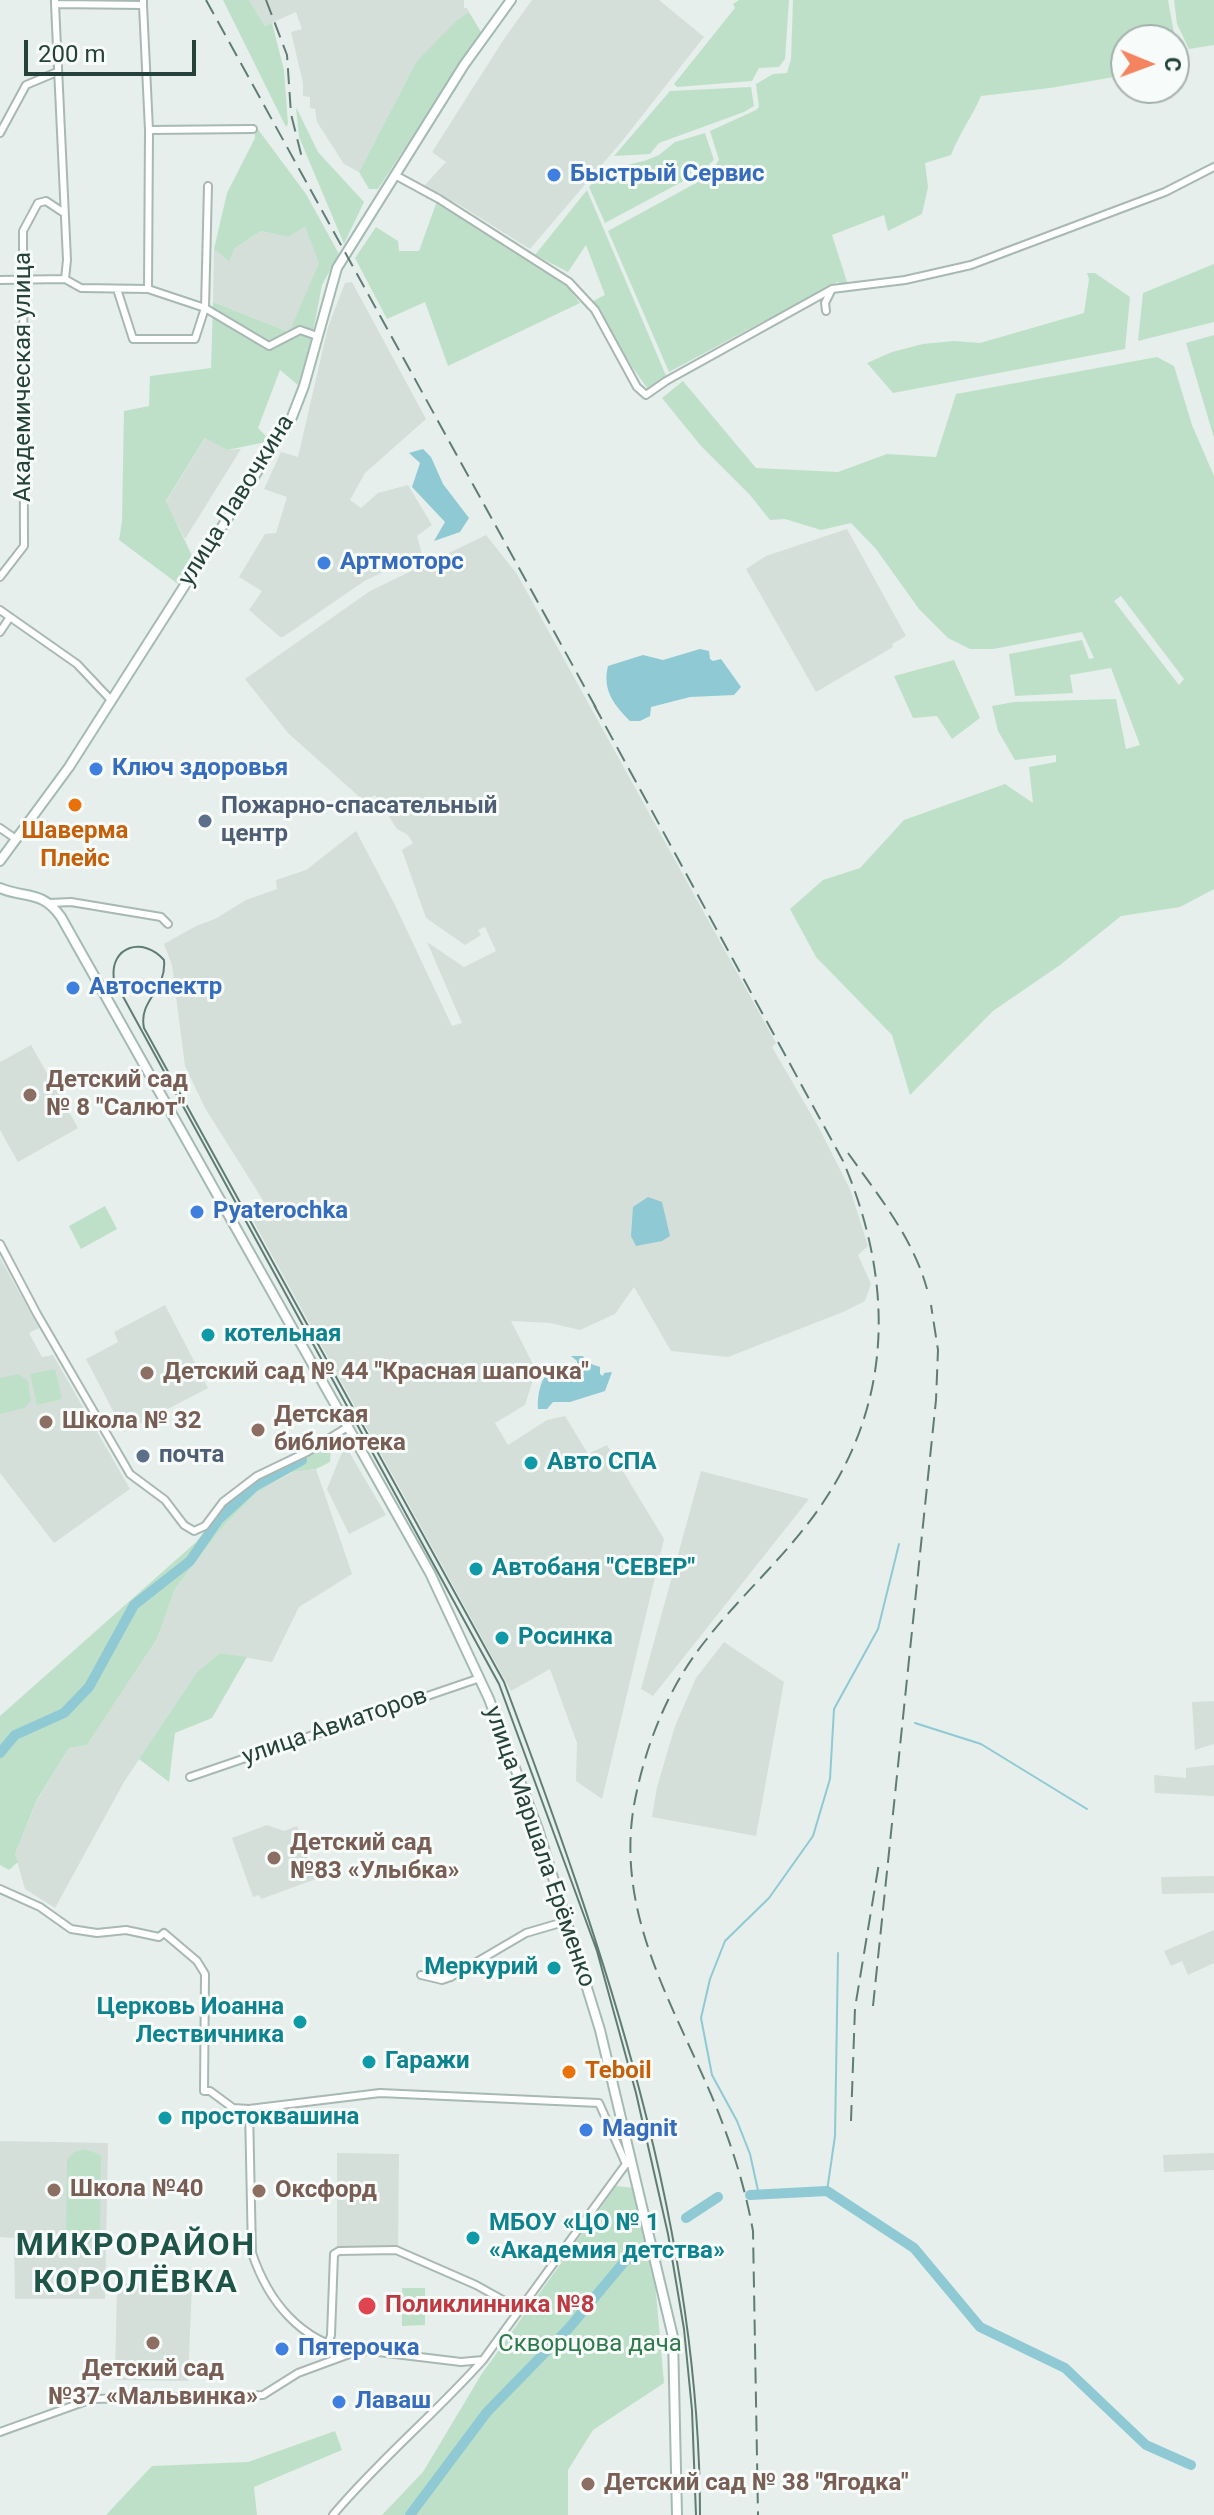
<!DOCTYPE html>
<html>
<head>
<meta charset="utf-8">
<style>
	body { margin:0 }
	#map { position:relative; width:1214px; height:2515px; overflow:hidden; background:#e6efeb; font-family:Roboto,sans-serif }
	canvas { display:block }
	.north { position:absolute; left:1110px; top:24px; width:80px; height:80px; box-sizing:border-box; background:#f7fbf9; border:2px solid #a3b1ad; border-radius:50%; rotate:91deg; font-size:22px; font-weight:700; line-height:32px; text-align:center; color:#24423a }
	.north::after { content:''; display:block; margin:auto; width:28px; height:36px; background:#f4845f; clip-path:polygon(50% 0,100% 100%,50% 72%,0 100%) }
	.scale { position:absolute; left:24px; top:40px; width:172px; height:36px; box-sizing:border-box; border:4px solid #24423a; border-top:0; padding-left:10px; font-size:24px; line-height:28px; white-space:nowrap; color:#24423a; -webkit-text-stroke:6px #f7fbf9; paint-order:stroke }
</style>
</head>
<body>
<div id="map">
<canvas width="1214" height="2515"></canvas>
<div class="north">С</div>
<div class="scale">200 m</div>
</div>
<script>
const ctx = document.querySelector('canvas').getContext('2d');
ctx.lineJoin = 'round';
function paint(path, color) {
  ctx.fillStyle = color;
  ctx.fill(path, 'evenodd');
}
function trace(path, color, width, dash) {
  ctx.strokeStyle = color;
  ctx.lineWidth = width;
  ctx.lineCap = dash ? 'butt' : 'round';
  ctx.setLineDash(dash || []);
  ctx.stroke(path);
}
function label(font, color, halo, rows, align = 'center') {
  ctx.font = font + ' Roboto,sans-serif';
  ctx.lineWidth = 6;
  ctx.setLineDash([]);
  ctx.textBaseline = 'middle';
  ctx.strokeStyle = halo;
  ctx.fillStyle = color;
  for (const [text, x, y, turn = 0] of rows) {
    ctx.save();
    ctx.translate(x, y);
    ctx.rotate((+turn || 0) * Math.PI / 180);
    ctx.textAlign = isNaN(turn) ? turn : align;
    if (halo) ctx.strokeText(text, 0, 0);
    ctx.fillText(text, 0, 0);
    ctx.restore();
  }
}
paint(new Path2D(`
	M 249,0 L 464,0 L 464,8 L 467,8 L 469,12 L 416,62 L 359,172 L 344,164 L 317,122 L 315,109 L 310,108 L 310,97 L 303,96 L 303,83 L 291,32 L 302,29 L 296,12 L 265,26 Z
	M 532,0 L 659,0 L 704,37 L 623,140 L 530,249 L 458,204 L 423,187 L 446,162 L 432,152 L 504,39 Z
	M 305,227 L 320,263 L 289,332 L 213,302 L 214,249 L 229,260 L 235,248 L 261,231 L 288,237 Z
	M 352,282 L 426,419 L 365,473 L 350,500 L 361,508 L 378,493 L 408,485 L 432,525 L 417,536 L 422,554 L 366,580 L 283,637 L 280,637 L 249,610 L 262,591 L 239,577 L 265,534 L 276,533 L 287,497 L 264,489 L 281,452 L 298,457 L 328,327 L 345,283 Z
	M 206,437 L 227,450 L 241,449 L 185,539 L 166,502 Z
	M 847,529 L 906,636 L 892,644 L 893,647 L 816,692 L 746,569 L 766,556 Z
	M 486,535 L 517,574 L 776,1043 L 772,1047 L 819,1128 L 850,1189 L 868,1246 L 858,1255 L 871,1284 L 865,1301 L 843,1312 L 728,1357 L 671,1351 L 634,1287 L 615,1314 L 580,1330 L 550,1323 L 511,1321 L 536,1370 L 525,1405 L 495,1423 L 508,1445 L 547,1420 L 565,1416 L 588,1454 L 607,1445 L 664,1539 L 602,1799 L 576,1781 L 577,1743 L 550,1669 L 511,1691 L 250,1215 L 266,1205 L 205,1108 L 185,1066 L 172,965 L 164,944 L 196,926 L 215,919 L 246,900 L 277,889 L 276,880 L 306,870 L 356,831 L 395,905 L 452,1026 L 462,1023 L 427,942 L 464,967 L 496,951 L 485,927 L 478,930 L 481,935 L 465,945 L 426,918 L 402,850 L 413,843 L 408,835 L 397,829 L 375,795 L 364,801 L 288,733 L 245,679 L 370,591 Z
	M 31,1045 L 78,1128 L 18,1162 L 0,1130 L 0,1062 Z
	M 0,1258 L 39,1328 L 29,1333 L 42,1357 L 53,1355 L 130,1489 L 54,1543 L 0,1473 Z
	M 165,1305 L 208,1388 L 124,1432 L 86,1359 L 118,1342 L 114,1332 Z
	M 345,1445 L 386,1515 L 349,1534 L 327,1489 Z
	M 316,1469 L 352,1574 L 299,1607 L 272,1662 L 220,1653 L 197,1672 L 124,1782 L 55,1908 L 25,1889 L 15,1854 L 37,1801 L 69,1748 L 87,1745 L 157,1639 L 175,1589 L 220,1530 L 256,1493 L 293,1472 Z
	M 701,1471 L 809,1499 L 653,1696 L 641,1689 Z
	M 724,1642 L 784,1682 L 756,1836 L 652,1817 L 657,1787 L 675,1726 L 696,1678 Z
	M 1214,1701 L 1214,1744 L 1195,1750 L 1192,1702 Z
	M 1214,1765 L 1214,1796 L 1155,1793 L 1154,1775 L 1186,1778 L 1186,1768 Z
	M 267,1825 L 284,1831 L 297,1826 L 316,1879 L 261,1899 L 259,1895 L 253,1897 L 232,1838 Z
	M 1214,1876 L 1214,1893 L 1162,1894 L 1161,1877 Z
	M 1214,1930 L 1214,1963 L 1188,1975 L 1182,1961 L 1171,1966 L 1164,1951 Z
	M 0,2141 L 108,2143 L 105,2299 L 15,2299 L 14,2238 L 0,2237 Z
	M 337,2153 L 399,2154 L 398,2248 L 337,2248 Z
	M 1214,2153 L 1214,2170 L 1164,2172 L 1163,2155 Z
	M 117,2283 L 192,2284 L 188,2381 L 115,2380 Z`), '#d4dfda');
paint(new Path2D(`
	M 223,0 L 249,0 L 265,26 L 272,23 L 284,70 L 288,124 L 286,127 Z
	M 739,0 L 789,0 L 785,59 L 779,67 L 759,68 L 752,81 L 677,87 L 674,84 L 735,8 L 733,4 Z
	M 793,0 L 1168,0 L 1179,61 L 1174,62 L 1174,40 L 1126,40 L 1126,75 L 1050,88 L 981,96 C 972,117 959,134 951,155 L 925,163 L 928,187 L 922,214 L 888,231 L 884,215 L 832,235 L 848,285 L 837,282 L 772,323 L 764,321 L 669,372 L 608,231 L 707,177 L 719,160 L 710,131 L 756,110 L 759,107 L 756,84 L 773,74 L 787,73 L 791,59 Z
	M 1174,0 L 1214,0 L 1214,45 L 1189,49 L 1177,24 Z
	M 469,12 L 481,32 L 378,189 L 369,189 L 359,172 L 416,62 L 456,21 Z
	M 751,87 L 754,106 L 744,112 L 659,143 L 650,154 L 614,156 L 670,91 Z
	M 296,107 L 318,152 L 364,202 L 344,244 L 299,137 Z
	M 254,124 L 306,194 L 339,254 L 322,285 L 309,353 L 299,386 L 280,370 L 258,428 L 271,441 L 227,450 L 205,438 L 166,501 L 195,562 L 178,584 L 119,540 L 122,521 L 124,411 L 149,406 L 150,376 L 211,368 L 213,302 L 289,332 L 319,263 L 305,227 L 288,237 L 261,231 L 235,248 L 229,261 L 214,249 L 227,193 L 255,138 Z
	M 705,133 L 714,160 L 702,171 L 605,223 L 589,187 L 602,171 L 644,161 L 659,155 L 675,142 Z
	M 587,190 L 667,378 L 648,389 L 630,364 L 593,301 L 605,295 L 586,245 L 568,272 L 535,255 Z
	M 437,201 L 568,287 L 580,303 L 448,366 L 425,302 L 387,319 L 355,258 L 376,227 L 398,241 L 399,251 L 419,251 Z
	M 1214,264 L 1214,322 L 1138,341 L 1143,293 Z
	M 1087,273 L 1095,273 L 1130,297 L 1125,349 L 893,393 L 867,363 L 892,352 L 923,344 L 954,341 L 980,343 L 1084,313 L 1089,279 Z
	M 1214,335 L 1214,438 L 1186,343 Z
	M 1157,357 L 1174,366 L 1192,425 L 1214,476 L 1214,889 L 1180,907 L 1121,916 L 1060,965 L 993,1011 L 910,1095 L 892,1035 L 816,957 L 790,909 L 823,880 L 860,868 L 904,820 L 1005,784 L 1033,803 L 1029,767 L 1056,762 L 1056,755 L 1015,760 L 998,731 L 992,706 L 1014,702 L 1116,699 L 1126,749 L 1140,745 L 1111,668 L 1070,675 L 1073,693 L 1015,696 L 1009,654 L 1082,640 L 1089,659 L 1094,658 L 1082,632 L 993,649 L 970,649 L 948,638 L 919,609 L 876,549 L 851,523 L 821,530 L 785,519 L 770,520 L 750,495 L 701,446 L 662,398 L 683,381 L 756,468 L 838,472 L 887,454 L 936,457 L 956,394 ZM 1121,596 L 1184,679 L 1179,685 L 1114,601 Z
	M 954,660 L 980,718 L 952,739 L 937,716 L 913,718 L 894,676 Z
	M 105,1206 L 117,1229 L 81,1249 L 69,1226 Z
	M 55,1369 L 62,1399 L 37,1405 L 30,1374 Z
	M 18,1374 L 28,1381 L 31,1401 L 24,1408 L 0,1414 L 0,1378 Z
	M 331,1445 L 330,1462 L 316,1469 L 292,1472 L 256,1493 L 220,1530 L 175,1589 L 157,1639 L 87,1745 L 69,1748 L 37,1800 L 15,1854 L 18,1862 L 9,1870 L 0,1865 L 0,1716 L 195,1543 L 230,1501 L 261,1476 Z
	M 220,1653 L 247,1657 L 212,1718 L 175,1733 L 169,1782 L 139,1759 L 197,1672 Z
	M 85,2149 L 101,2155 L 100,2236 L 84,2246 L 74,2244 L 66,2232 L 67,2160 L 74,2152 Z
	M 616,2186 L 635,2188 L 654,2271 L 664,2383 L 593,2430 L 568,2470 L 568,2515 L 382,2515 L 423,2472 L 481,2375 Z
	M 402,2288 L 425,2288 L 425,2325 L 402,2326 Z
	M 335,2431 L 342,2450 L 254,2487 L 257,2515 L 106,2515 L 152,2466 L 248,2462 Z`), '#bfe0c8');
paint(new Path2D(`
	M 423,449 L 431,457 L 443,484 L 469,518 L 460,532 L 434,541 L 445,522 L 412,487 L 420,463 L 409,453 Z
	M 700,649 L 709,651 L 710,659 L 713,661 L 721,659 L 741,687 L 734,695 L 690,697 L 651,707 L 650,716 L 640,721 L 630,721 C 614,705 602,690 608,666 L 643,655 L 663,660 Z
	M 648,1197 L 662,1202 L 670,1236 L 662,1241 L 636,1246 L 631,1236 L 633,1207 Z
	M 571,1356 L 583,1356 L 587,1366 L 591,1364 L 600,1367 L 600,1374 L 603,1376 L 604,1373 L 612,1372 L 605,1391 L 570,1402 L 553,1402 L 547,1409 L 538,1409 C 537,1393 542,1369 559,1367 L 564,1372 L 577,1368 L 577,1361 Z`), '#8ec9d4');
trace(new Path2D(`
	M 915,1723 L 981,1744 L 1087,1809
	M 827,2191 L 835,2136 L 838,1953
	M 759,2195 L 750,2154 L 737,2121 L 712,2075 L 701,2018 L 710,1979 L 725,1941 L 769,1898 L 813,1836 L 830,1779 L 834,1709 L 878,1629 L 899,1544`), '#8ec9d4', 2);
trace(new Path2D(`
	M 0,1753 L 15,1735 L 64,1713 L 89,1687 L 134,1605 L 190,1561 L 219,1519 L 255,1486 L 302,1460
	M 750,2195 L 827,2191 L 914,2248 L 980,2327 L 1065,2368 L 1146,2445 L 1191,2465
	M 686,2218 L 718,2197
	M 410,2515 L 487,2412 L 569,2328 L 624,2262 L 647,2245`), '#8ec9d4', 10);
const minor = new Path2D(`
	M 55,0 L 55,4 L 143,5 L 143,0
	M 55,4 L 67,260 L 65,279
	M 143,5 L 149,130 L 148,289
	M 149,130 L 253,129
	M 0,133 L 26,85 L 57,72
	M 395,175 L 439,199 L 569,282 L 595,310 L 637,387 L 646,395 L 666,381 L 832,289
	M 0,280 L 65,279 L 81,288 L 148,289 L 205,308 L 269,346 L 300,330 L 317,336
	M 117,289 L 133,339 L 195,339 L 205,308 L 208,186
	M 826,311 L 825,303 L 832,289 L 905,280 L 971,265 L 1165,192 L 1214,167
	M 0,577 L 24,546 L 23,231 L 38,203 L 46,201 L 64,213
	M 0,610 L 77,664 L 110,699
	M 0,632 L 10,617
	M 0,828 L 16,839
	M 50,903 L 71,902 L 161,917 L 168,924
	M 0,1244 L 37,1314 L 130,1474 L 165,1500 L 184,1525 L 194,1531 L 205,1526 L 223,1502 L 257,1476 L 307,1452 L 346,1428
	M 190,1777 L 480,1678
	M 0,1889 L 40,1907 L 71,1929 L 97,1933 L 126,1930 L 159,1937 L 164,1933 L 197,1961 L 205,1974 L 204,2091 L 210,2091 L 233,2108 L 249,2109 L 380,2093 L 599,2103 L 626,2164
	M 421,1975 L 442,1980 L 451,1977 L 526,1933 L 567,1921
	M 249,2109 L 252,2253 C 268,2301 300,2341 352,2351
	M 328,2345 L 331,2335 L 334,2254 L 339,2251 L 396,2250 L 476,2285 L 521,2310
	M 0,2432 L 92,2399 L 263,2395 L 298,2373 L 355,2352 L 370,2351 L 461,2362 L 483,2360 L 626,2164 L 630,2164
	M 333,2515 C 379,2460 435,2414 483,2360`);
const secondary = new Path2D(`
	M 0,861 L 69,767 L 292,417 L 304,386 L 337,268 L 464,65 L 511,0
	M 0,888 C 27,899 42,890 61,917 L 430,1573 L 489,1699 L 538,1829 L 600,2030 L 673,2337 L 677,2515`);
trace(minor, '#a8b8b2', 10);
trace(secondary, '#a4bbb3', 12);
trace(minor, '#fff', 6);
trace(secondary, '#fff', 8);
trace(new Path2D(`
	M 696,2515 L 692,2410 L 684,2329 L 668,2234 L 636,2093 L 597,1951 L 499,1684 L 114,980 C 109,946 143,936 164,960 C 167,991 138,1000 144,1028 L 504,1682 C 604,1949 700,2226 700,2515`), '#5f7d75', 2);
trace(new Path2D(`
	M 206,0 L 600,715
	M 266,0 L 287,55 L 291,114 L 302,158
	M 594,705 L 843,1161 C 893,1278 895,1399 820,1507 C 787,1555 742,1594 706,1640 C 668,1687 645,1746 634,1805 C 615,1916 675,2007 715,2104 C 732,2146 745,2187 753,2231 L 758,2515
	M 848,1153 C 878,1195 913,1238 927,1289
	M 873,2006 L 936,1400 L 938,1350 L 931,1305
	M 851,2121 L 855,2008 L 879,1863`), '#5f7d75', 2, [16, 8]);
for (const [x, y, r, color] of [
	[554,175,8,"#3f7fe0"],
	[324,563,8,"#3f7fe0"],
	[96,769,8,"#3f7fe0"],
	[75,805,8,"#e8710a"],
	[205,821,8,"#5c6f8a"],
	[73,988,8,"#3f7fe0"],
	[30,1095,8,"#8d6e63"],
	[197,1212,8,"#3f7fe0"],
	[208,1335,8,"#0f9aa8"],
	[147,1373,8,"#8d6e63"],
	[46,1422,8,"#8d6e63"],
	[258,1430,8,"#8d6e63"],
	[143,1456,8,"#5c6f8a"],
	[531,1463,8,"#0f9aa8"],
	[476,1569,8,"#0f9aa8"],
	[502,1638,8,"#0f9aa8"],
	[274,1858,8,"#8d6e63"],
	[554,1968,8,"#0f9aa8"],
	[300,2022,8,"#0f9aa8"],
	[369,2062,8,"#0f9aa8"],
	[569,2072,8,"#e8710a"],
	[165,2118,8,"#0f9aa8"],
	[586,2130,8,"#3f7fe0"],
	[54,2190,8,"#8d6e63"],
	[259,2191,8,"#8d6e63"],
	[473,2238,8,"#0f9aa8"],
	[367,2306,10,"#e0444e"],
	[153,2343,8,"#8d6e63"],
	[282,2349,8,"#3f7fe0"],
	[339,2402,8,"#3f7fe0"],
	[588,2484,8,"#8d6e63"]
]) {
  const dot = new Path2D();
  dot.arc(x, y, r, 0, 2 * Math.PI);
  ctx.fillStyle = color;
  ctx.fill(dot);
  trace(dot, '#f7fbf9', 3);
}
label('bold 24px', '#366cbe', '#f7fbf9', [
	["Быстрый Сервис",570,175],
	["Артмоторс",340,563],
	["Ключ здоровья",112,769],
	["Автоспектр",89,988],
	["Pyaterochka",213,1212],
	["Magnit",602,2130],
	["Пятерочка",298,2349],
	["Лаваш",355,2402]
], 'left');
label('24px', '#24423a', '#f7fbf9', [
	["Академическая улица",24,377,-90],
	["улица Лавочкина",237,501,-58],
	["улица Авиаторов",335,1727,-19],
	["улица Маршала Ерёменко",539,1847,71]
]);
label('bold 24px', '#4e5e75', '#f7fbf9', [
	["Пожарно-спасательный",221,807],
	["центр",221,835],
	["почта",159,1456]
], 'left');
label('bold 24px', '#c56008', '#f7fbf9', [
	["Шаверма",75,832],
	["Плейс",75,860],
	["Teboil",585,2072,"left"]
]);
label('bold 24px', '#785e54', '#f7fbf9', [
	["Детский сад",46,1081],
	["№ 8 \"Салют\"",46,1109],
	["Детский сад № 44 \"Красная шапочка\"",163,1373],
	["Детская",274,1416],
	["библиотека",274,1444],
	["Школа № 32",62,1422],
	["Детский сад",290,1844],
	["№83 «Улыбка»",290,1872],
	["Школа №40",70,2190],
	["Оксфорд",275,2191],
	["Детский сад",153,2370,"center"],
	["№37 «Мальвинка»",153,2398,"center"],
	["Детский сад № 38 \"Ягодка\"",604,2484]
], 'left');
label('bold 24px', '#0d838f', '#f7fbf9', [
	["котельная",224,1335],
	["Авто СПА",547,1463],
	["Автобаня \"СЕВЕР\"",492,1569],
	["Росинка",518,1638],
	["Меркурий",538,1968,"right"],
	["Церковь Иоанна",284,2008,"right"],
	["Лествичника",284,2036,"right"],
	["Гаражи",385,2062],
	["простоквашина",181,2118],
	["МБОУ «ЦО № 1",489,2224],
	["«Академия детства»",489,2252]
], 'left');
label('bold 24px', '#be3a42', '#f7fbf9', [
	["Поликлинника №8",385,2306]
], 'left');
label('24px', '#2d7a4b', '#f7fbf9', [
	["Скворцова дача",590,2345]
]);
ctx.letterSpacing = '2px';
label('bold 32px', '#1f5548', '#f7fbf9', [
	["МИКРОРАЙОН",136,2247],
	["КОРОЛЁВКА",136,2284]
]);
ctx.letterSpacing = '0px';
</script>
</body>
</html>
